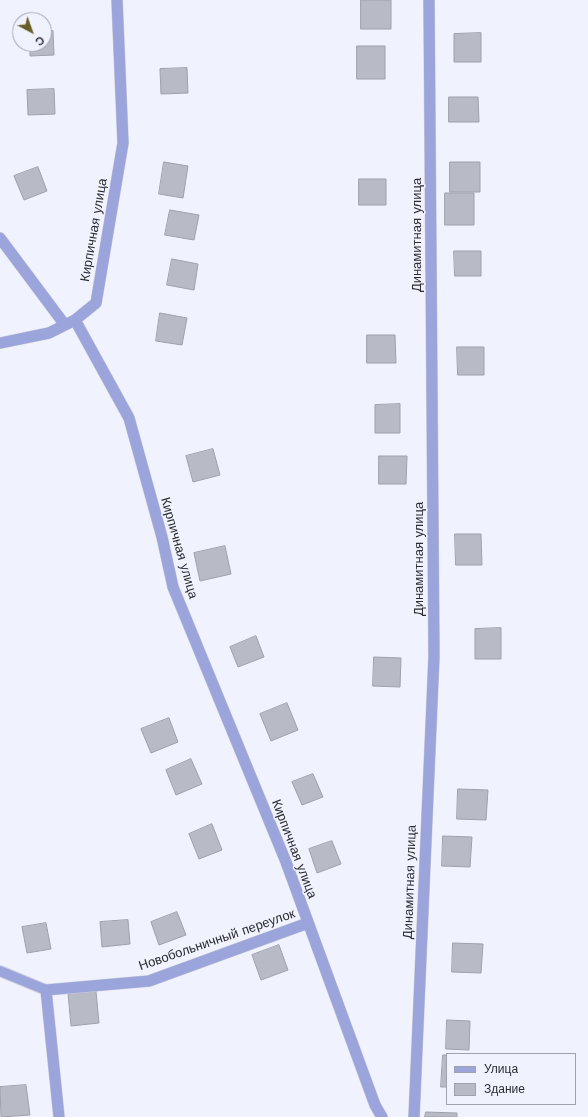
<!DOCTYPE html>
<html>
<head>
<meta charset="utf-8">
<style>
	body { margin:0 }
	#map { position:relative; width:588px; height:1117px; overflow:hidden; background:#f0f3fe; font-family:"Work Sans",sans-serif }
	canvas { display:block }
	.legend { position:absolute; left:446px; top:1053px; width:130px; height:52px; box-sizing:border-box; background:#f0f3fe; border:1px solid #a1a3ac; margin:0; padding:5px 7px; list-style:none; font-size:12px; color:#2b2c30 }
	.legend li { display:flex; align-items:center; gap:8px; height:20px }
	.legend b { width:20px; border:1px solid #a1a3ac }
	.north { position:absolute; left:12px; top:12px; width:40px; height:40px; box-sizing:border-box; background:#f0f3fe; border:1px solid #a1a3ac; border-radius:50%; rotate:139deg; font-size:11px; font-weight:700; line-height:16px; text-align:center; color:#2b2c30 }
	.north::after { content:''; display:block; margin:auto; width:14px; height:18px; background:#695d2a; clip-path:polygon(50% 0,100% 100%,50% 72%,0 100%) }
</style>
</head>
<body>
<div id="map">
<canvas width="588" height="1117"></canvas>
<ul class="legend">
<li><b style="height:5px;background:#9ca5db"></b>Улица</li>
<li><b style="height:11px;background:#b8bac5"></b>Здание</li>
</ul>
<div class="north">С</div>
</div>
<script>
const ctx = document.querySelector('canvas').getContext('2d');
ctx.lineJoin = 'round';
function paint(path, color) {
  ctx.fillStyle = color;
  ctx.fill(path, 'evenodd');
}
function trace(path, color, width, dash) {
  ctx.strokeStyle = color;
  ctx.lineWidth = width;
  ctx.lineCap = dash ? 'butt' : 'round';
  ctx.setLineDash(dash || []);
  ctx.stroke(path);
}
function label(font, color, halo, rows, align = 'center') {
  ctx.font = font + ' "Work Sans",sans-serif';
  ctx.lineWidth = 3;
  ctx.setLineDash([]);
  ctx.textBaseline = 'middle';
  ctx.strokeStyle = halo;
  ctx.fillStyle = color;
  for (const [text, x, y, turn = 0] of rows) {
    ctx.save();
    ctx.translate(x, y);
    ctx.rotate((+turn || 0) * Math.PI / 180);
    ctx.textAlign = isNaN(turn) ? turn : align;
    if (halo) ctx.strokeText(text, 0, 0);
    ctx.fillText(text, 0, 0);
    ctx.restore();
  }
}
const building = new Path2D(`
	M 361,0 L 391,0 L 391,29 L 361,29 Z
	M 53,31 L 54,55 L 30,56 L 30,44 L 44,44 L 44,32 Z
	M 481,33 L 481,62 L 454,62 L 454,34 Z
	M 357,46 L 385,46 L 385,79 L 357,79 Z
	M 187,68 L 188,93 L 161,94 L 160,69 Z
	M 54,89 L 55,114 L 28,115 L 27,90 Z
	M 449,97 L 478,97 L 479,122 L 449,122 Z
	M 164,162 L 188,166 L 183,198 L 159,194 Z
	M 450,162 L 480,162 L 480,192 L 450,192 Z
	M 38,167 L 47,191 L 24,200 L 14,176 Z
	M 359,179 L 386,179 L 386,205 L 359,205 Z
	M 445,193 L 474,193 L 474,225 L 445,225 Z
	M 170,210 L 199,215 L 194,240 L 165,235 Z
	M 454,251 L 481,251 L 481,276 L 455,276 Z
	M 172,259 L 198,264 L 194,290 L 167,285 Z
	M 160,313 L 187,318 L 182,345 L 156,341 Z
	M 367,335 L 395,335 L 396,363 L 367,363 Z
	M 457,347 L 484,347 L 484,375 L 458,375 Z
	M 400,404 L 400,433 L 375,433 L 375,405 Z
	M 213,449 L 220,475 L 193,482 L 186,456 Z
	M 379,456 L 407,456 L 406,484 L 379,484 Z
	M 455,534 L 481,534 L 482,565 L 456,565 Z
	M 225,546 L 231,574 L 200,581 L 194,553 Z
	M 501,628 L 501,659 L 475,659 L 475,629 Z
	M 256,636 L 264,657 L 238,667 L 230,647 Z
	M 374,657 L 401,658 L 400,687 L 373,686 Z
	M 287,703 L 298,730 L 271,741 L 260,714 Z
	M 169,718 L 178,742 L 151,753 L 141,729 Z
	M 191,759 L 202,784 L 176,795 L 166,770 Z
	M 313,774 L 323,797 L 302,805 L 292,782 Z
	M 458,789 L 488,790 L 486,820 L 457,819 Z
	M 212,824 L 222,850 L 199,859 L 189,834 Z
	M 443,836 L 472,837 L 470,867 L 442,866 Z
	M 332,841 L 341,864 L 317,873 L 309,849 Z
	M 177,912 L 186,935 L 159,945 L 151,922 Z
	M 128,920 L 130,944 L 102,947 L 100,922 Z
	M 46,923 L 51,949 L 27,953 L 22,927 Z
	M 453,943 L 483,944 L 481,973 L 452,972 Z
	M 279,945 L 288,970 L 261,980 L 252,955 Z
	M 96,991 L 99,1023 L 71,1026 L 68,993 Z
	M 447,1020 L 470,1021 L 469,1050 L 446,1049 Z
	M 443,1055 L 447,1055 L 447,1087 L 441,1087 Z
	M 26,1085 L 30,1115 L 1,1117 L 0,1087 Z
	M 426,1112 L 457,1113 L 457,1117 L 425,1117 Z`);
paint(building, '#b8bac5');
trace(building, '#9ea0ab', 1);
const service = new Path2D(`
	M 0,971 L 46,990`);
const minor = new Path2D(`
	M 0,238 L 65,325
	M 75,320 L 129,418 L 162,537 L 173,587 L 286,862 L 375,1105 L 382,1117
	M 0,343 L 49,333 L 75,320 L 96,303 L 123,143 L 117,0
	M 59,1117 L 46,990 L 149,981 L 308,923
	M 414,1117 L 434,656 L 429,0`);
trace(service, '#cdcfd9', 12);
trace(minor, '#cdcfd9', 12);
trace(service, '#9ca5db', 10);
trace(minor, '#9ca5db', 11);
label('13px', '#2b2c30', '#f0f3fe', [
	["Кирпичная улица",94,230,-80],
	["Динамитная улица",417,235,-90],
	["Кирпичная улица",179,548,74],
	["Динамитная улица",419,559,-90],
	["Кирпичная улица",294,849,69],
	["Динамитная улица",410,882,-88],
	["Новобольничный переулок",217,940,-19]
]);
</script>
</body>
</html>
